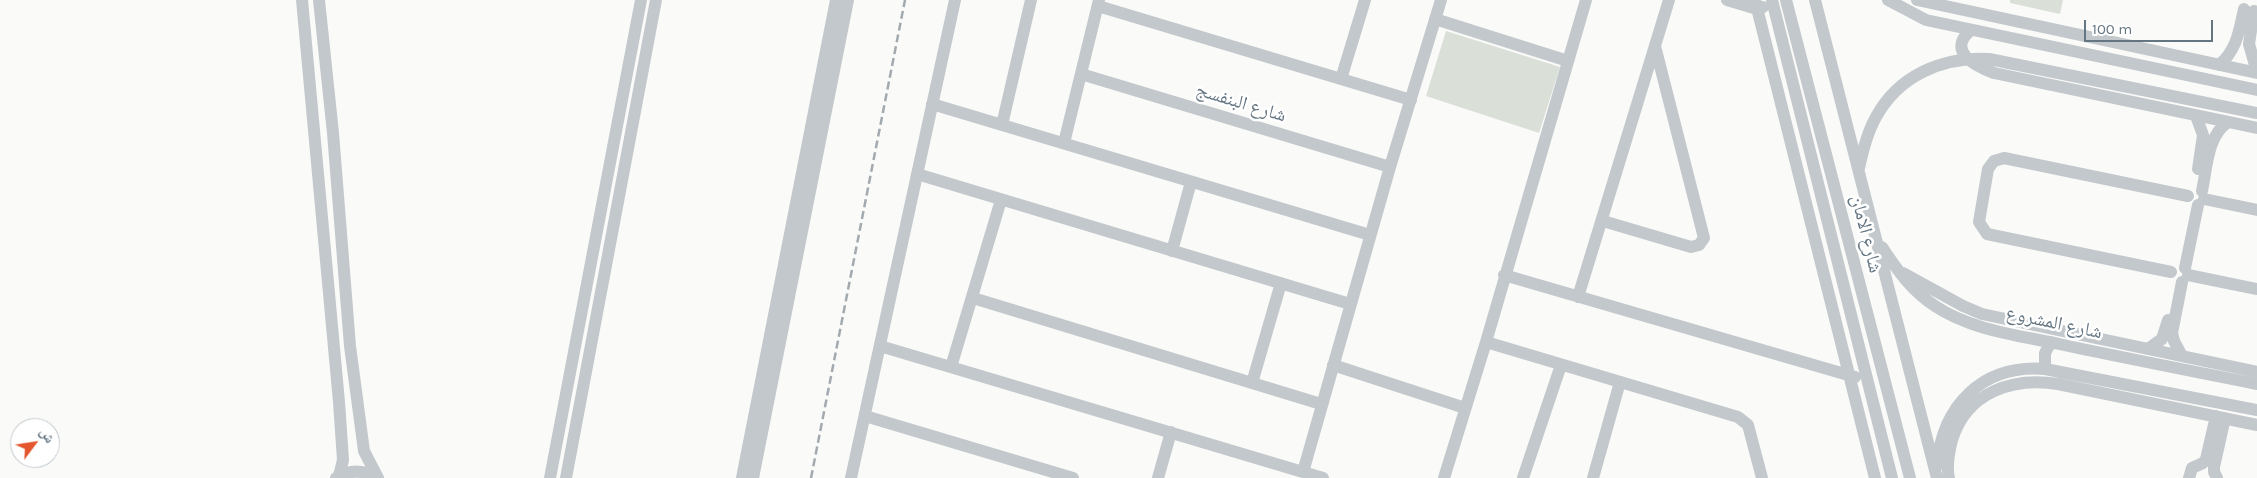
<!DOCTYPE html>
<html>
<head>
<meta charset="utf-8">
<style>
	body { margin:0 }
	#map { position:relative; width:2257px; height:478px; overflow:hidden; background:#fafaf8; font-family:Karla,"Noto Naskh Arabic",sans-serif }
	canvas { display:block }
	.north { position:absolute; left:10px; top:418px; width:50px; height:50px; box-sizing:border-box; background:#fff; border:1px solid #c1c8cd; border-radius:50%; rotate:59deg; font-size:14px; font-weight:700; line-height:20px; text-align:center; color:#657683 }
	.north::after { content:''; display:block; margin:auto; width:18px; height:22px; background:#e4572e; clip-path:polygon(50% 0,100% 100%,50% 72%,0 100%) }
	.scale { position:absolute; left:2084px; top:20px; width:129px; height:22px; box-sizing:border-box; border:2px solid #657683; border-top:0; padding-left:6px; font-size:15px; line-height:18px; white-space:nowrap; color:#657683; -webkit-text-stroke:4px #fff; paint-order:stroke }
</style>
</head>
<body>
<div id="map">
<canvas width="2257" height="478"></canvas>
<div class="north">ش</div>
<div class="scale">100 m</div>
</div>
<script>
const ctx = document.querySelector('canvas').getContext('2d');
ctx.lineJoin = 'round';
function paint(path, color) {
  ctx.fillStyle = color;
  ctx.fill(path, 'evenodd');
}
function trace(path, color, width, dash) {
  ctx.strokeStyle = color;
  ctx.lineWidth = width;
  ctx.lineCap = dash ? 'butt' : 'round';
  ctx.setLineDash(dash || []);
  ctx.stroke(path);
}
function label(font, color, halo, rows, align = 'center') {
  ctx.font = font + ' Karla,"Noto Naskh Arabic",sans-serif';
  ctx.lineWidth = 5;
  ctx.setLineDash([]);
  ctx.textBaseline = 'middle';
  ctx.strokeStyle = halo;
  ctx.fillStyle = color;
  for (const [text, x, y, turn = 0] of rows) {
    ctx.save();
    ctx.translate(x, y);
    ctx.rotate((+turn || 0) * Math.PI / 180);
    ctx.textAlign = isNaN(turn) ? turn : align;
    if (halo) ctx.strokeText(text, 0, 0);
    ctx.fillText(text, 0, 0);
    ctx.restore();
  }
}
paint(new Path2D(`
	M 2010,0 L 2063,0 L 2060,14 L 2010,3 Z
	M 1446,31 L 1560,67 L 1539,133 L 1426,96 Z`), '#dadfd7');
trace(new Path2D(`
	M 302,0 L 339,402 L 343,460 L 339,476
	M 319,0 L 333,133 L 350,346 L 364,451 L 378,478
	M 1727,0 L 1757,9 L 1763,7
	M 1755,0 L 1875,478
	M 1772,0 L 1892,478
	M 1786,0 L 1910,478
	M 1815,0 L 1937,478
	M 1888,0 L 1926,20 L 2257,90
	M 1917,0 L 2257,73
	M 1098,6 L 1411,100
	M 2254,11 L 2249,44 L 2257,72
	M 1435,19 L 1568,61
	M 1971,30 C 1946,51 1975,66 1994,73 L 2257,128
	M 2219,65 C 2237,50 2239,31 2244,9
	M 1081,74 L 1390,167
	M 1341,79 L 1365,0
	M 932,104 L 1370,235
	M 2196,116 L 2203,135 L 2198,169
	M 1002,125 L 1031,0
	M 1064,143 L 1099,0
	M 1859,168 C 1863,151 1867,133 1876,117 C 1899,75 1942,57 1989,59 L 2257,113
	M 917,174 L 1350,304
	M 2202,191 C 2207,168 2207,136 2228,122
	M 2204,199 L 2257,210
	M 1603,221 L 1691,247 L 1699,245 L 1704,238 L 1655,46
	M 1882,247 C 1897,270 1912,291 1935,306 C 1971,330 2017,335 2059,344 C 2125,358 2191,371 2257,384
	M 1172,251 L 1191,182
	M 2185,268 L 2198,205
	M 2171,272 L 1987,234 L 1979,222 L 1988,169 L 1994,161 L 2004,158 L 2188,196
	M 1903,273 L 1963,306 L 1982,314 L 2257,372
	M 1504,275 L 1855,377
	M 2188,275 L 2257,289
	M 1578,297 L 1669,0
	M 973,298 L 1321,404
	M 1486,342 L 1738,417 L 1748,425 L 1762,478
	M 880,346 L 1323,478
	M 2148,349 L 2162,339 L 2168,320
	M 2182,356 L 2174,341 L 2172,333 L 2182,282
	M 1333,365 L 1465,408
	M 951,367 L 1001,200
	M 2045,369 L 2045,353 L 2051,342
	M 1252,383 L 1281,283
	M 865,416 L 1073,478
	M 1937,466 C 1942,406 1982,364 2045,369 L 2257,410
	M 1303,472 L 1390,167 L 1441,0
	M 336,478 C 350,469 364,470 378,478
	M 550,478 L 641,0
	M 566,478 L 656,0
	M 742,478 L 836,0
	M 753,478 L 848,0
	M 851,478 L 955,0
	M 1158,478 L 1171,432
	M 1444,478 L 1486,342 L 1586,0
	M 1523,478 L 1561,365
	M 1593,478 L 1620,382
	M 1949,478 C 1946,466 1949,452 1952,440 C 1967,392 2012,377 2058,384 L 2257,425
	M 2189,478 L 2192,468 L 2203,463 L 2206,459 L 2216,416
	M 2217,478 L 2214,472 L 2214,467 L 2225,418`), '#c3c8cc', 12);
trace(new Path2D(`
	M 811,478 L 905,0`), '#a2aab0', 2.5, [8, 4]);
label('19px', '#657683', '#fff', [
	["شارع البنفسج",1241,103,17],
	["شارع الامان",1866,234,76],
	["شارع المشروع",2054,323,12]
]);
</script>
</body>
</html>
